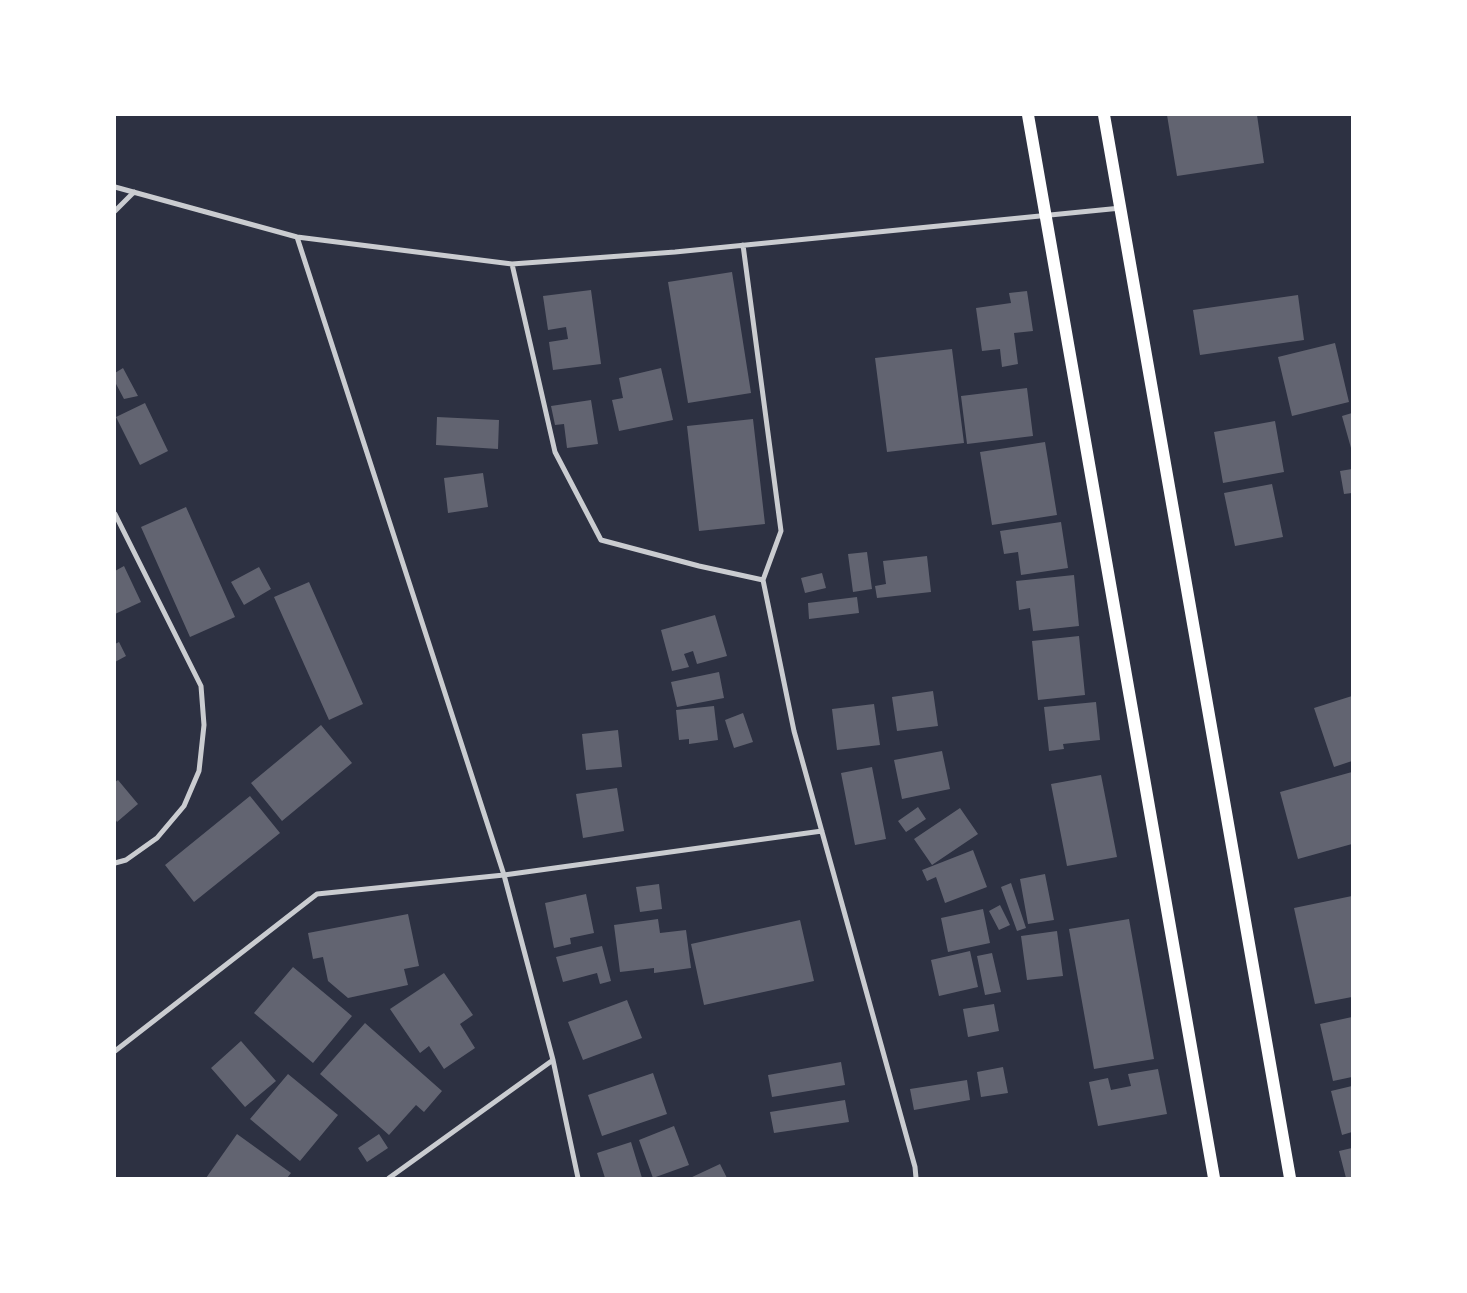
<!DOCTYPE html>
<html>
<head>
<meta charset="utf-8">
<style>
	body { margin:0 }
	#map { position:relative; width:1467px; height:1293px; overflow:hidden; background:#2d3142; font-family:"Golos Text",sans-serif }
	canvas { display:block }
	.frame { position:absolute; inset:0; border:116px solid #fff; pointer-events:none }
</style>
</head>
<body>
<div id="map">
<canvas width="1467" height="1293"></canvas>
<div class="frame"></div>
</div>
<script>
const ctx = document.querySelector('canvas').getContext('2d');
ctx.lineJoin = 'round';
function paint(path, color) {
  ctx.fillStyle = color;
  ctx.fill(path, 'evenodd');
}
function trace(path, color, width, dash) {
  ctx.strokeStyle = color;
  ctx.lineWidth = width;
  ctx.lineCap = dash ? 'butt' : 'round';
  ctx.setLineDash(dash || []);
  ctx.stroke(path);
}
paint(new Path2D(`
	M 1167,115 L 1257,115 L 1264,163 L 1177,176 Z
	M 732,272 L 751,393 L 688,403 L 668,282 Z
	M 591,290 L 601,364 L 553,370 L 549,342 L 568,339 L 566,327 L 548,330 L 543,296 Z
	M 1027,291 L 1033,331 L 1014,333 L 1018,364 L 1002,367 L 1000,349 L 982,351 L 976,308 L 1011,303 L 1009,293 Z
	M 1298,295 L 1304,340 L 1200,355 L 1193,310 Z
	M 1335,343 L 1349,402 L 1292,416 L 1278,357 Z
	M 952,349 L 964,443 L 887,452 L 875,358 Z
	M 123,368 L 138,396 L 124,399 L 115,382 L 115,373 Z
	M 661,368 L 673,420 L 619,431 L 612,400 L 623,398 L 619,378 Z
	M 1027,388 L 1033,436 L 967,444 L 961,396 Z
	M 591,400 L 598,444 L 567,448 L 564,424 L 555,425 L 551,406 Z
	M 145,403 L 168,451 L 140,465 L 116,417 Z
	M 1352,413 L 1352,448 L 1351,448 L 1342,416 Z
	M 437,417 L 499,420 L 498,449 L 436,445 Z
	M 753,419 L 765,524 L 699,531 L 687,426 Z
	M 1275,421 L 1284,472 L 1223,483 L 1214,432 Z
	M 1045,442 L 1057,515 L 992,525 L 980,452 Z
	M 1352,469 L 1352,493 L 1344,494 L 1340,471 Z
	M 483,473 L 488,507 L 448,513 L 444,478 Z
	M 1272,484 L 1283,537 L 1235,546 L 1224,493 Z
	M 186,507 L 235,617 L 190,637 L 141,527 Z
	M 1061,522 L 1068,568 L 1021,575 L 1018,552 L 1004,554 L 1000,531 Z
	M 867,552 L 872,589 L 853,592 L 848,554 Z
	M 927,556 L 931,592 L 877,598 L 875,586 L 886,584 L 883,561 Z
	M 124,566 L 141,602 L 115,614 L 115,571 Z
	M 259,567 L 271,589 L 244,605 L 231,582 Z
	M 822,573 L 826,588 L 805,593 L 801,578 Z
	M 1074,575 L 1079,626 L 1033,631 L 1030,608 L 1019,610 L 1016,581 Z
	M 309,582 L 363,704 L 329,720 L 274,597 Z
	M 857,597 L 859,613 L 809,619 L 808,603 Z
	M 715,615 L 727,656 L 697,664 L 693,651 L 684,654 L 689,667 L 672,671 L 661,630 Z
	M 1079,636 L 1085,695 L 1038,700 L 1032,641 Z
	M 119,642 L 126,656 L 115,662 L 115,644 Z
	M 719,672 L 724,698 L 677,707 L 671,682 Z
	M 933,691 L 938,726 L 897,731 L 892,697 Z
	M 1352,696 L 1352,761 L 1334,767 L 1314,708 Z
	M 1096,702 L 1100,740 L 1063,744 L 1064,749 L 1049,751 L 1044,707 Z
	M 874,704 L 880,745 L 837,750 L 832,709 Z
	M 714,706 L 718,740 L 689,744 L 689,739 L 679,740 L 676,710 Z
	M 743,713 L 753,742 L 734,748 L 725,720 Z
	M 321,725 L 352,763 L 282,821 L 251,783 Z
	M 618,730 L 622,767 L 586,770 L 582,734 Z
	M 942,751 L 950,789 L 902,799 L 894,760 Z
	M 872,767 L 886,839 L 855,845 L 841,773 Z
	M 1352,772 L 1352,844 L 1298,859 L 1280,792 Z
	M 1101,775 L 1117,857 L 1067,866 L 1051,784 Z
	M 118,780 L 138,804 L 117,822 L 115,819 L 115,782 Z
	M 617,788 L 624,831 L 583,838 L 576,794 Z
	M 250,796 L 280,833 L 194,902 L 165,865 Z
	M 918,807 L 926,819 L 906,832 L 898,821 Z
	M 960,808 L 978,834 L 932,865 L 914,839 Z
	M 973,850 L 987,887 L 945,903 L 936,877 L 927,881 L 922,870 Z
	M 1045,874 L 1054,920 L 1028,924 L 1020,879 Z
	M 1011,883 L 1026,928 L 1017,931 L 1001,887 Z
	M 659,884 L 662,909 L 640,912 L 636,887 Z
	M 586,894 L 594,933 L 570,938 L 571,944 L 554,948 L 545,903 Z
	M 1352,896 L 1352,997 L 1315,1004 L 1294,908 Z
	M 1000,905 L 1010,925 L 999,930 L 989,911 Z
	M 983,909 L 990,943 L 948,952 L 941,918 Z
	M 408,914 L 419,966 L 404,969 L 408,985 L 348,998 L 328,981 L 323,957 L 313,959 L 308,933 Z
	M 658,919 L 660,933 L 686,930 L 691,968 L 654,973 L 654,968 L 620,972 L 614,925 Z
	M 1129,919 L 1154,1059 L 1094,1069 L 1069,929 Z
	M 800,920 L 814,981 L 704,1005 L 691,944 Z
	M 1057,931 L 1063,976 L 1027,980 L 1021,936 Z
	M 602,946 L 611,981 L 600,984 L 597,973 L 563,982 L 556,957 Z
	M 970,951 L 978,987 L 939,996 L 931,960 Z
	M 992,953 L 1001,992 L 985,995 L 977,956 Z
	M 293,967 L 352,1016 L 313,1063 L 254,1013 Z
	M 444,973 L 473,1015 L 460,1024 L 475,1048 L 444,1069 L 429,1046 L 420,1053 L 390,1009 Z
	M 627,1000 L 642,1038 L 583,1060 L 568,1022 Z
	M 994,1004 L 999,1031 L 968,1037 L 963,1009 Z
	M 1352,1017 L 1352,1077 L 1333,1081 L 1320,1024 Z
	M 365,1023 L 442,1091 L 424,1112 L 416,1105 L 389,1135 L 320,1074 Z
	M 241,1041 L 276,1081 L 245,1107 L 211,1068 Z
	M 841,1062 L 845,1085 L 772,1097 L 768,1075 Z
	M 1003,1067 L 1008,1093 L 981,1097 L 977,1072 Z
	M 1158,1069 L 1167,1114 L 1098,1126 L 1089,1082 L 1108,1078 L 1111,1090 L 1131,1086 L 1128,1074 Z
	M 653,1073 L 667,1114 L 602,1136 L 588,1095 Z
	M 288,1074 L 338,1115 L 300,1161 L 250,1119 Z
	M 967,1080 L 970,1100 L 914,1110 L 910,1089 Z
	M 1352,1086 L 1352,1132 L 1342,1135 L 1331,1091 Z
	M 845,1100 L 849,1122 L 774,1133 L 770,1112 Z
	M 674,1126 L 689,1165 L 653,1178 L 639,1140 Z
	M 237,1134 L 291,1173 L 287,1178 L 206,1178 Z
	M 379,1134 L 388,1148 L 367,1162 L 358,1148 Z
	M 631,1142 L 642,1178 L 605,1178 L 597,1153 Z
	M 1352,1148 L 1352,1178 L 1346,1178 L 1339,1151 Z
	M 720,1164 L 727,1178 L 690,1178 Z`), '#626471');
trace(new Path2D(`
	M 115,187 L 297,237 L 512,264 L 675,252 L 1121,208
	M 115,211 L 134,192
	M 297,237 L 504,875 L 553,1060 L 578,1178
	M 743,245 L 781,531 L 763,580
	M 512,264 L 555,452 L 601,540 L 699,566 L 763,580 L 794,731 L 915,1167 L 916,1178
	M 115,514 L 201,686 L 204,725 L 199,771 L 184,806 L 157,838 L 126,860 L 115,863
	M 115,1051 L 317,894 L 504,875 L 822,831
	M 389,1178 L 553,1060`), '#caccd0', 5);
trace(new Path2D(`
	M 1028,115 L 1214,1178
	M 1104,115 L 1290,1178`), '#fff', 12);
</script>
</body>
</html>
